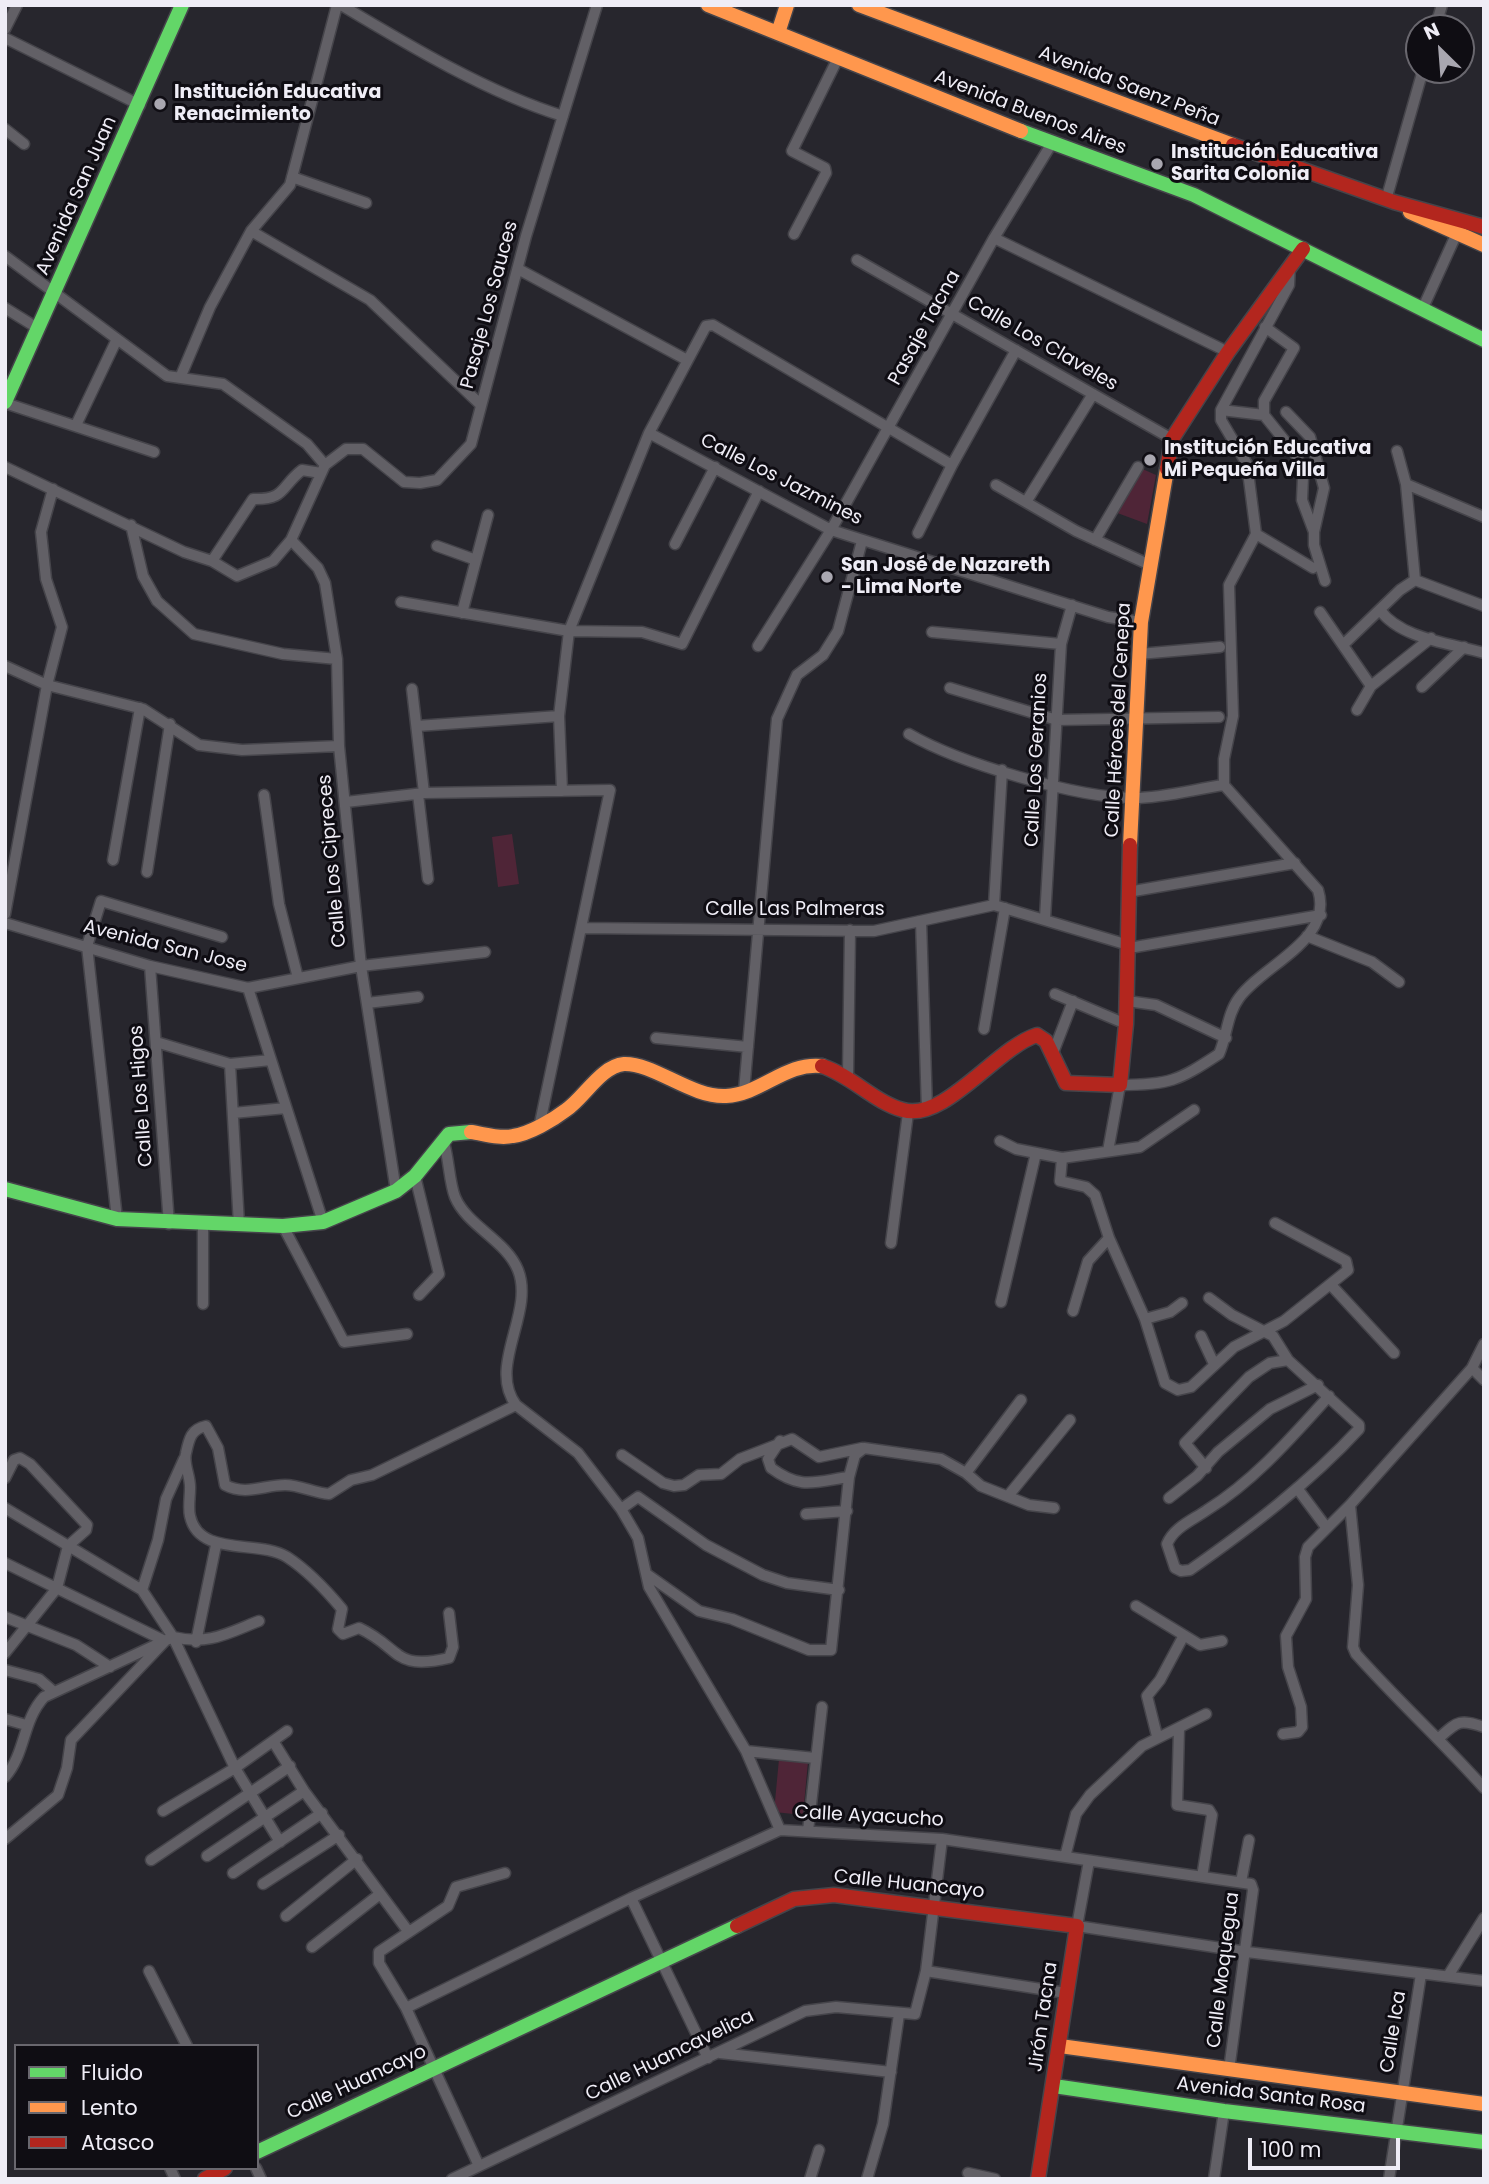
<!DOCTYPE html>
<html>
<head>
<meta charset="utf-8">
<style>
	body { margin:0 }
	#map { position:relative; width:1489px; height:2184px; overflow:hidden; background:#27262d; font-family:Poppins,sans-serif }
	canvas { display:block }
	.frame { position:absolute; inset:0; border:7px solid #efedf6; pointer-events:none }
	.legend { position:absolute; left:14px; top:2044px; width:245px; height:126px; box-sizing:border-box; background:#0f0d13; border:2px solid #69676e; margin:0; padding:9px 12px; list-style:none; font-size:21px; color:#efedf6 }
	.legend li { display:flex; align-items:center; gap:14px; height:35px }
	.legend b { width:35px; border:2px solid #69676e }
	.north { position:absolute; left:1405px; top:14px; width:70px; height:70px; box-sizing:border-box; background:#0f0d13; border:2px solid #69676e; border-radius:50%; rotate:335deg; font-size:19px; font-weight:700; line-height:28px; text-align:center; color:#efedf6 }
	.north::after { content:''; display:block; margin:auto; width:24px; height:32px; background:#a9a7b0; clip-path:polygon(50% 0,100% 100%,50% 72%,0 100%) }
	.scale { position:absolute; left:1248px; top:2138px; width:152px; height:32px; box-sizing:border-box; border:4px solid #efedf6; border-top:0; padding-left:9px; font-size:21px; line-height:24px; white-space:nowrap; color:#efedf6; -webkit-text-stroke:5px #0f0d13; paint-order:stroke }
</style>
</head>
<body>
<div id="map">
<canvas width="1489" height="2184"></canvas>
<div class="frame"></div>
<ul class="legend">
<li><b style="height:9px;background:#63d668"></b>Fluido</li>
<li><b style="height:9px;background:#ff974d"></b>Lento</li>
<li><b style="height:9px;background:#b3261e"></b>Atasco</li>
</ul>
<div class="north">N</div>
<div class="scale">100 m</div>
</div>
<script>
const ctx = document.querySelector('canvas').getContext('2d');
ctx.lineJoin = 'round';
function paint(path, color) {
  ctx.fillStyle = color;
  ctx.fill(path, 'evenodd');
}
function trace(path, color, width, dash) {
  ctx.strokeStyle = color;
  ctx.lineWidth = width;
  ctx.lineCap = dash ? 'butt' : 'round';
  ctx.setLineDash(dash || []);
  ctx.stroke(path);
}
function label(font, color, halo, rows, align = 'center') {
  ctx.font = font + ' Poppins,sans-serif';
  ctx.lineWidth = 6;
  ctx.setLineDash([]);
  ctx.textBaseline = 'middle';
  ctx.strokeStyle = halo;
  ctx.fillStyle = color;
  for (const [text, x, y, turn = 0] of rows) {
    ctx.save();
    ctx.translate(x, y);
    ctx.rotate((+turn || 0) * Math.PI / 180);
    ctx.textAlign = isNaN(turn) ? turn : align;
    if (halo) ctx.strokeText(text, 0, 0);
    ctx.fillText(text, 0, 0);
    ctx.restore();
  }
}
paint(new Path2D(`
	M 1138,467 L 1156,475 L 1147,524 L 1112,511 Z
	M 512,834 L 519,884 L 498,887 L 492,837 Z
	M 779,1759 L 808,1762 L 803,1815 L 774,1812 Z`), '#4f2537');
const street = new Path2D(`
	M 341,5 C 408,45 488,93 563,116
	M 1435,28 L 1442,5
	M 5,29 L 17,5
	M 5,38 L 140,105
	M 5,129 L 24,144
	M 292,177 L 366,203
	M 1386,200 L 1423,70
	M 251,231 L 370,300 L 481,405
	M 794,234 L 826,173 L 825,168 L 792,151 L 838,58
	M 994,238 L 1228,352
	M 5,256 L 167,376 L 223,384 L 307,444 L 325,465
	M 857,260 L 1172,439
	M 518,269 L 687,360
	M 5,308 L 39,329
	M 1422,310 L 1456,235
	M 1265,327 L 1294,348 L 1264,401 L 1264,415 L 1297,456 L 1303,477 L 1302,500 L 1314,532
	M 180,378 L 210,307 L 251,231 L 290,185 L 337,5
	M 5,403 L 154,452
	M 1221,410 L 1264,415
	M 1286,412 L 1310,437 L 1324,488 L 1314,532 L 1314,545 L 1325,581
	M 76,425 L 117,339
	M 649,433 L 831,530 L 1108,617 L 1141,622
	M 1397,451 L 1406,484 L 1415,580 L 1484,606
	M 5,467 L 184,552 L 212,561 L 237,576 L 273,561 L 291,540 L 325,465 L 346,449 L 363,449 L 404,482 L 420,483 L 437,480 L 471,444 L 526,236 L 597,5
	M 1406,484 L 1484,517
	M 996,485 L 1076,531 L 1150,565
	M 1026,502 L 1093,394
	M 131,525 L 143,576 L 157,601 L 194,634 L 283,654 L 337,659
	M 918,533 L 952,465 L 1016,350
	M 1256,534 L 1313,568
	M 291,540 L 318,568 L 325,583 L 337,659 L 339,746 L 361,966 L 396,1191
	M 1095,540 L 1138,467
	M 675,544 L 715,467
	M 437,546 L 476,560
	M 212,561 L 253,499 C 286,500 280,487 302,470 L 321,473
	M 401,602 L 569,631 L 642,632 L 682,644 L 759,491
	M 1380,610 C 1401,639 1450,643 1484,653
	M 1320,612 L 1371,686
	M 462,613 L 488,515
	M 932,632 L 1061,644
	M 1343,645 L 1400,590 L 1415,580
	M 758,646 L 831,530 L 994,238 L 1052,143
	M 1139,654 L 1220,647
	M 5,666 L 47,685 L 143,709 L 199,745 L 242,750 L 339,746
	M 1422,687 L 1464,647
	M 950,688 L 1057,720 L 1219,717
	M 412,689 L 424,793
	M 1357,710 L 1371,686 L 1431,638
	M 417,726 L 559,716
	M 909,734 C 959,763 1077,798 1134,798 C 1164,798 1195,789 1224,785
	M 562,791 L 559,716 L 569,631 L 649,433 L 706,326 L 713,325 L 952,465
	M 418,794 L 428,879
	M 264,795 L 279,904 L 298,978
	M 346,802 L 424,793 L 610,790 L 540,1123
	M 113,860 L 140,708
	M 147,872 L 170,724
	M 1128,892 L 1295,863
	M 994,905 L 1002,770
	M 5,914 L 47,685 L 62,627 L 46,579 L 41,532 L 53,489
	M 1045,918 L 1061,644 L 1072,605
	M 921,921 L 927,1109
	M 5,923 L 150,966 L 248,988 L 361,966 L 485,952
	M 581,928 L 874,931 L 994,905 L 1135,947 L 1321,915
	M 1307,936 L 1372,962 L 1399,982
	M 150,966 L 169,1224
	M 248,988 L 323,1222
	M 1055,994 L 1126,1024
	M 1127,1001 L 1156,1005 L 1226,1038
	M 367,1003 L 418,997
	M 984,1029 L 1005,908
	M 656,1038 L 748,1047
	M 156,1042 L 230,1064 L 271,1060
	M 1053,1053 L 1073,1001
	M 230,1064 L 239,1225
	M 848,1075 L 850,930
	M 744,1091 L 777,719 L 797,675 L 823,655 L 838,631 L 862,541
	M 233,1113 L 286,1108
	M 443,1139 C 449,1157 449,1182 455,1197 C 467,1226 506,1240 518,1270 C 535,1313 487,1366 516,1405 L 578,1453 L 621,1509 L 638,1538 L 649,1587 L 746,1751 L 780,1830
	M 1000,1141 L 1016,1149 L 1062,1158 L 1140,1147 L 1194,1110
	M 1108,1151 L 1120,1085 C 1169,1085 1178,1081 1219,1054 C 1227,1036 1227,1014 1239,998 C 1264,964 1334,940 1318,890 L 1224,785 L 1224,759 L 1233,716 L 1229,585 L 1256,534 L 1247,464 L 1221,420 L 1221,410 L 1289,285 L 1290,265
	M 1062,1158 L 1060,1181 L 1086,1187 L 1095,1195 L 1109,1238 L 1145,1319 L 1165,1383 L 1178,1390 L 1191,1387 L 1234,1347 L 1284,1321 L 1348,1270 L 1346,1261 L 1275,1223
	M 415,1176 L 439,1274 L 419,1295
	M 117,1219 L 87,946 L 101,901 L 222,937
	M 283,1226 L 344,1342 L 407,1334
	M 891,1243 L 908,1113
	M 1331,1285 L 1394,1353
	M 1209,1298 L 1232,1315 L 1273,1336 L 1288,1360 L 1359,1425 L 1359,1429 C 1309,1483 1250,1528 1190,1570 L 1181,1571 L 1175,1568 L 1167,1544 C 1174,1527 1193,1520 1207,1510 C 1254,1481 1292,1437 1329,1396
	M 1001,1302 L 1036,1153
	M 203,1304 L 203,1224
	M 1073,1311 L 1088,1261 L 1109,1238
	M 1145,1319 L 1170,1312 L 1182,1303
	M 1201,1336 L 1214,1364
	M 1484,1344 L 1472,1368 L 1350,1505 L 1358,1585 L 1353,1647 L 1356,1654 C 1397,1700 1443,1742 1484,1788
	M 1472,1368 L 1484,1380
	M 780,1441 L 768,1459 L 771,1468 C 801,1490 814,1482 849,1477
	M 622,1455 L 663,1483 L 674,1486 L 684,1485 L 699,1475 L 721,1474 L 740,1459 L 792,1439 L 819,1457 L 862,1448
	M 1206,1468 L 1185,1443 L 1249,1377 L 1270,1363 L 1288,1360
	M 966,1473 L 1021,1400
	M 5,1478 L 14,1460 L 20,1458 L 30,1464 L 87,1525 L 86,1530 L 68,1546 L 57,1588 L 5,1653
	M 1297,1488 L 1326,1527
	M 1008,1496 L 1070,1420
	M 1169,1498 L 1197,1476 L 1218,1452 L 1270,1409 L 1318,1385
	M 5,1508 L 142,1590 L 173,1637 L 235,1768 L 280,1842
	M 621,1509 L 638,1497 L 706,1545 L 763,1575 L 787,1583 L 839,1590
	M 806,1514 L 847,1511
	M 5,1563 L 165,1641 L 71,1740 L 67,1768 L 58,1795 L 5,1839
	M 648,1575 L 699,1611 L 732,1619 L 809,1650 L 831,1650 L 849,1477 L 855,1455 L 864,1448 L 941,1459 L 966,1473 L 981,1486 L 1029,1505 L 1054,1508
	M 142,1590 L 158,1540 L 166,1499 L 184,1459
	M 1136,1606 L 1200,1645 L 1222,1641
	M 449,1613 L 453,1647 L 449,1658 C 392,1671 402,1648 359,1628 L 343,1634 L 338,1629 L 342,1609 C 327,1591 307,1570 287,1557 C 259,1539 199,1558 190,1516 C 188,1508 190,1497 190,1489 C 191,1477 183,1464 186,1453 C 189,1439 191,1429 206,1426 L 218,1448 L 225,1485 C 246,1496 264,1485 285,1485 C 300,1485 314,1493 329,1494 L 351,1480 L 372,1475 L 516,1405
	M 5,1617 L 76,1645 L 110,1667
	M 196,1642 L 216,1545
	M 5,1670 L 39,1679 L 54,1692
	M 5,1719 L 26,1725
	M 1179,1729 L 1177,1805 L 1209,1810 L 1212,1815 L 1202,1877
	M 1283,1734 L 1298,1732 L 1302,1727 L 1301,1707 L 1288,1667 L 1286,1636 L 1306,1599 L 1305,1557 L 1308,1547 L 1350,1505
	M 1157,1736 L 1147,1696 L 1160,1680 L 1183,1637
	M 1439,1738 C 1458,1721 1459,1719 1484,1727
	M 273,1741 L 304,1791 L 408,1931
	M 746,1751 L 815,1758
	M 5,1777 C 26,1753 22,1721 44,1697 L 173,1637 C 209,1645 226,1634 259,1621
	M 163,1811 L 235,1768 L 287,1731
	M 808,1831 L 822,1707
	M 207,1856 L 304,1791
	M 1065,1857 L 1076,1814 L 1090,1795 L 1142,1746 L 1206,1714
	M 151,1860 L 290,1766
	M 1089,1861 L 1077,1926 L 1247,1952 L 1484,1981
	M 233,1873 L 322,1813
	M 1241,1882 L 1249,1840
	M 263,1884 L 339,1835
	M 631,1898 L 708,2058
	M 286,1916 L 357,1859
	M 312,1947 L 380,1894
	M 149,1971 L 187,2046
	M 926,1971 L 1066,1993
	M 1448,1976 L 1484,1918
	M 406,2008 L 631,1898 L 780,1830 L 942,1839 L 1251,1884 L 1253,1890 L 1229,2070
	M 720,2053 L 891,2072
	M 479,2166 L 406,2008 L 379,1963 L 379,1952 L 448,1906 L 456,1887 L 505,1873
	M 170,2168 L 175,2179
	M 256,2168 L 261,2179
	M 968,2173 L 995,2179
	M 452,2179 L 805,2011 L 836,2007 L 915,2014 L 926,1971 L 942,1839
	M 810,2179 L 819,2150
	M 867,2179 L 883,2124 L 899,2014
	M 1214,2179 L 1224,2111
	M 1389,2179 L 1421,1974`);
const fast = new Path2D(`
	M 1021,131 L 1194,195 L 1484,340
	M 5,402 L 182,5
	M 5,1189 L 117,1219 L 283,1226 L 323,1222 L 396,1191 L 415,1176 L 449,1134 L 471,1132
	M 1054,2086 L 1224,2111 L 1484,2142
	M 257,2152 L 737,1926`);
const slow = new Path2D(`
	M 708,5 L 1021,131
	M 859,5 L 1233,145
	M 778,33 L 787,5
	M 1410,212 L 1484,245
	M 1130,845 L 1141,622 L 1167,469
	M 471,1132 C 485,1134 499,1139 513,1136 C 529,1134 553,1120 566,1110 C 584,1098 601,1066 624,1064 C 654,1063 692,1098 726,1096 C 762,1094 785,1062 822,1066
	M 1060,2046 L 1484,2104`);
const jam = new Path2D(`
	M 1233,145 L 1394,202 L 1484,227
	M 1167,469 L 1172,439 L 1228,352 L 1303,249
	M 822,1066 C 852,1076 874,1102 903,1110 C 945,1122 996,1048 1037,1035 L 1046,1041 L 1066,1083 L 1120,1085 L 1126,1024 L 1130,845
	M 737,1926 L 794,1899 L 834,1895 L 1077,1926 L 1038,2179
	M 205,2179 L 225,2168`);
trace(street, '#45444a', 13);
trace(fast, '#45444a', 17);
trace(slow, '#45444a', 17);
trace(jam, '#45444a', 17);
trace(street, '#626066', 10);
trace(fast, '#63d668', 14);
trace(slow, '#ff974d', 14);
trace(jam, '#b3261e', 14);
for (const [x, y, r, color] of [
	[160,104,7,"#a9a7b0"],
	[1157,164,7,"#a9a7b0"],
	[1150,460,7,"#a9a7b0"],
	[827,577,7,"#a9a7b0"]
]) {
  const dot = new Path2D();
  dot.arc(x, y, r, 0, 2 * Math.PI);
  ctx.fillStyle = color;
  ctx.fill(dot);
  trace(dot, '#0f0d13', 2.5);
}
label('19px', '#efedf6', '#0f0d13', [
	["Avenida Saenz Peña",1129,87,21],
	["Avenida Buenos Aires",1030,113,21],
	["Avenida San Juan",77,196,-66],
	["Pasaje Los Sauces",490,305,-75],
	["Pasaje Tacna",925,328,-61],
	["Calle Los Claveles",1042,344,30],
	["Calle Los Jazmines",781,480,27],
	["Calle Héroes del Cenepa",1119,720,-87],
	["Calle Los Geranios",1037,760,-87],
	["Calle Los Cipreces",333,861,-95],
	["Calle Las Palmeras",795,910],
	["Avenida San Jose",165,947,14],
	["Calle Los Higos",142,1096,-94],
	["Calle Ayacucho",869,1817,3],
	["Calle Huancayo",909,1885,6],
	["Calle Moquegua",1224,1970,-83],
	["Jirón Tacna",1044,2017,-82],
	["Calle Ica",1394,2032,-81],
	["Calle Huancavelica",670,2056,-26],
	["Calle Huancayo",357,2083,-25],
	["Avenida Santa Rosa",1271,2096,7]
]);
label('bold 19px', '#efedf6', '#0f0d13', [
	["Institución Educativa",174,93],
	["Renacimiento",174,115],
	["Institución Educativa",1171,153],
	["Sarita Colonia",1171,175],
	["Institución Educativa",1164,449],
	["Mi Pequeña Villa",1164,471],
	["San José de Nazareth",841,566],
	["- Lima Norte",841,588]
], 'left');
</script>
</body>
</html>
